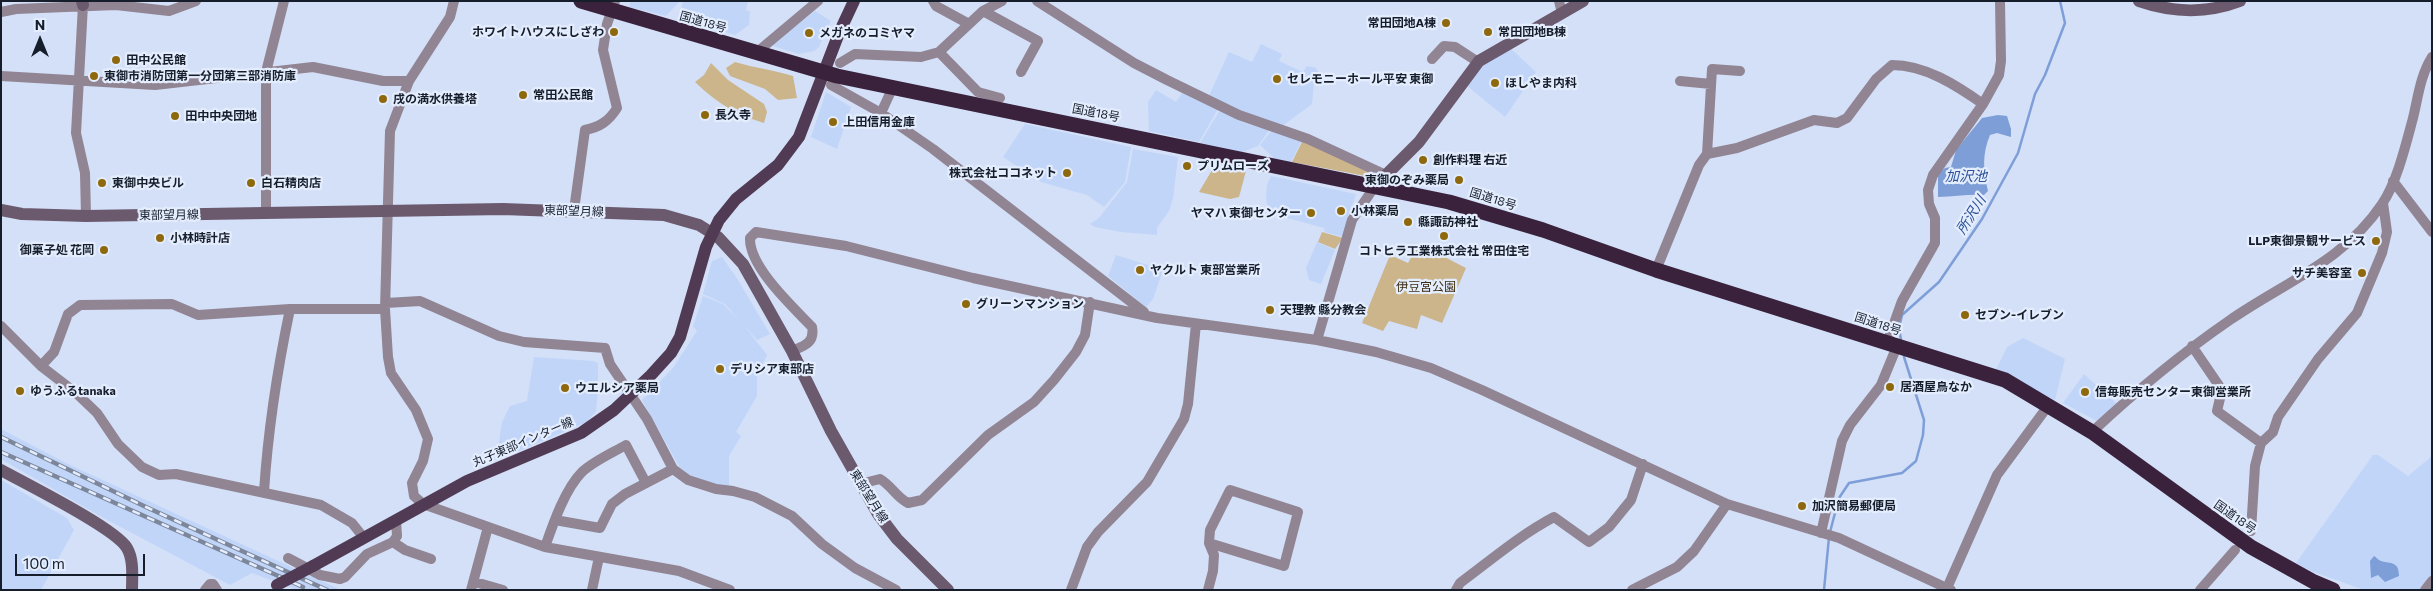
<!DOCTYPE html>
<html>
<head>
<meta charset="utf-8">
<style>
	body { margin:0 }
	#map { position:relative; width:2433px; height:591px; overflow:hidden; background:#d3e0f8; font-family:Commissioner,sans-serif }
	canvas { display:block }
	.frame { position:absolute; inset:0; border:2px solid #161e2c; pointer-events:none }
	.north { position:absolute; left:15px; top:15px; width:50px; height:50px; -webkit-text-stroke:4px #e4edfd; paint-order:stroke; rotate:0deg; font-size:14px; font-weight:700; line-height:20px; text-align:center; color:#161e2c }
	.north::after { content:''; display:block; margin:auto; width:18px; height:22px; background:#161e2c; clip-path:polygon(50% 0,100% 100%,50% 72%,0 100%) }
	.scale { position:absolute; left:15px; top:554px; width:130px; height:22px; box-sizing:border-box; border:2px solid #161e2c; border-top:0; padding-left:6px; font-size:15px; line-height:18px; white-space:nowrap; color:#161e2c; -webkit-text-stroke:4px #e4edfd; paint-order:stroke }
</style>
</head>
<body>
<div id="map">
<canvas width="2433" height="591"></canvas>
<div class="frame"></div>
<div class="north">N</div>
<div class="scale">100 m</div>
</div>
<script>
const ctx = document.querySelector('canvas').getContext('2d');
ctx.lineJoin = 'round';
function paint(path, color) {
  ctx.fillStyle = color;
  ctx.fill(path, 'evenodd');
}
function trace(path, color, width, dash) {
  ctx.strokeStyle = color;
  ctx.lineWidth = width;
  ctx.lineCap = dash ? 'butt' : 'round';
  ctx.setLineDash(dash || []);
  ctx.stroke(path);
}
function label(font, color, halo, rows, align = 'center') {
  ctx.font = font + ' Commissioner,"Noto Sans JP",sans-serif';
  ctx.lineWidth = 4.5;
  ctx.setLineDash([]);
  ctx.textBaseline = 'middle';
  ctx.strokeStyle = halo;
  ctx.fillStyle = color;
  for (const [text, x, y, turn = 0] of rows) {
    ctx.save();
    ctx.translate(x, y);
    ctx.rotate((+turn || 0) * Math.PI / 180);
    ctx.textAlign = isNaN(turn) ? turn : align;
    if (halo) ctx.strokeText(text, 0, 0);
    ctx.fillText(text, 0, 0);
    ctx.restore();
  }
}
paint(new Path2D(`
	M 631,1 L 680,1 L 666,16 L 629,7 Z
	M 683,1 L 748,1 L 746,10 L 750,12 L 749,25 L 735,35 L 679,18 Z
	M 815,11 L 831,21 L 819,47 L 814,51 L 799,54 L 773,46 L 773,43 Z
	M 1261,44 L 1282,54 L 1279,61 L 1303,72 L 1307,66 L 1316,68 L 1318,72 L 1314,82 L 1312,104 L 1281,127 L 1240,112 L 1209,96 L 1229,52 L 1252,62 Z
	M 1510,48 L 1536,72 L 1505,117 L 1466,85 L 1489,58 Z
	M 1156,90 L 1176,102 L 1184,90 L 1218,109 L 1199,142 L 1149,131 L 1148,102 Z
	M 826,92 L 851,107 L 837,149 L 811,137 Z
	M 1220,110 L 1244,123 L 1269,130 L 1258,146 L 1242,152 L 1200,143 Z
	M 1025,124 L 1131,147 L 1125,182 L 1104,207 L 1087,195 L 1041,182 L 1003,157 Z
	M 1272,130 L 1302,140 L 1291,162 L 1275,159 L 1260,145 Z
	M 1133,149 L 1178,157 L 1173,199 L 1169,211 L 1157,228 L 1157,235 L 1121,232 L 1095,227 L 1090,224 L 1099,218 L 1127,182 Z
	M 1271,176 L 1356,194 L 1343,237 L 1325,232 L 1324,228 L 1269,213 L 1266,199 L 1267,185 Z
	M 1317,242 L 1335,250 L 1321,284 L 1309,280 L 1306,268 Z
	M 1116,255 L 1163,270 L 1153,299 L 1146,307 L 1108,276 Z
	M 722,257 L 738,280 L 770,334 L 757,340 L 725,304 L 703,294 L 712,261 Z
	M 703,296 L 723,304 L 742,323 L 767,355 L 757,376 L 757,396 L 736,432 L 741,436 L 729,456 L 729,487 L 718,487 L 691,476 L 680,468 L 642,400 L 673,368 L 697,331 L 693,326 Z
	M 2023,338 L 2065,359 L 2055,400 L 1995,372 L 2007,347 Z
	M 534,357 L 593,361 L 598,363 L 598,392 L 596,411 L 587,422 L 502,458 L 498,448 L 502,422 L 510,406 L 527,401 Z
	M 2084,374 L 2117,404 L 2097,421 L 2063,403 Z
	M 1,429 L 68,464 L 341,590 L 297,590 L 252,573 L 230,585 L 100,516 L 1,459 Z
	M 2373,455 L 2378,455 L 2408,476 L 2432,456 L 2432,575 L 2419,590 L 2364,590 L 2311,571 L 2296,563 Z
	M 1,480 L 67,518 L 74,530 L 41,590 L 1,590 Z`), '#c1d5f9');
paint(new Path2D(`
	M 735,62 C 755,68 774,70 793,76 L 797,98 L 778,100 L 765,89 L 730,76 L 726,68 Z
	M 711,63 L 728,80 L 764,104 L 767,112 L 764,123 C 735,114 717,103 695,82 L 704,75 Z
	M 1303,140 L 1376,174 L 1371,177 L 1292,162 Z
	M 1215,165 L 1246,171 L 1239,197 L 1230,199 L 1199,192 Z
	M 1322,232 L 1343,238 L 1335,249 L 1318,242 Z
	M 1419,244 L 1466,268 L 1442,323 L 1421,315 L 1417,329 L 1389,321 L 1383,331 L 1362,323 L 1390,255 L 1408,263 Z`), '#ccb58a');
paint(new Path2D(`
	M 1998,115 L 2007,116 L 2011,129 L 2011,137 L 1997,133 L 1990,135 C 1982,154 1983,171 1988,191 L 1984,195 C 1968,194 1954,197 1938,197 L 1938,174 L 1945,168 L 1951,167 L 1956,150 L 1982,118 Z
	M 2374,556 C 2376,557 2378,560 2381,561 C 2391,564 2399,561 2399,576 L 2385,582 L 2378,575 L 2371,578 L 2370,561 Z`), '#7e9ed8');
trace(new Path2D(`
	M 1901,340 L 1899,328 L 1902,315 L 1939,282 L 1982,219 L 2018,153 L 2035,94 L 2045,75 L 2065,23 L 2060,1
	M 1830,532 L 1839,498 L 1849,483 L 1902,473 L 1916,461 L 1923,435 L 1924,420 L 1904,357
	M 1824,590 L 1829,537`), '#7e9ed8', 2.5);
trace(new Path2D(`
	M 454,1 L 450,17 L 409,81 L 390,131 L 385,309 L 388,357 L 391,373 L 416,410 L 428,439 L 423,461 L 412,483 L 414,496 L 423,504 L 545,547 L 679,571 L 730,590
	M 933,1 L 936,6 L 969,24
	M 1037,1 L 1134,63 L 1167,80 L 1239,115 L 1308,139 L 1386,175
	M 1559,1 L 1562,13
	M 83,5 L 76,133 L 85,173 L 86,216
	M 983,11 L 1038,41 L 1021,72
	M 1,12 L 16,9 L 116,5 L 169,11 L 196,1
	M 939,52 L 978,92 L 1000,98
	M 756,53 L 818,1
	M 1432,59 L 1444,46 L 1455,47 L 1478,62
	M 840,63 L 855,54 L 921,57 L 939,52 L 983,11 L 1002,1
	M 1,76 L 155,85 L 313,67 L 383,81 L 409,81
	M 1680,81 L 1711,84
	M 831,85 L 881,113 L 933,149 L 1144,312
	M 881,113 L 892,89
	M 1707,154 L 1712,69 L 1740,71
	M 2393,181 L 2432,232
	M 574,210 L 585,130 C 600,127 609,121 617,108 L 603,50 L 607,24 L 615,1
	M 266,213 L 266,72 L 284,1
	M 1656,270 L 1699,165 L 1707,154 L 1737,148 L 1814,120 L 1837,123 L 1847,118 L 1876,79 L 1892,65 C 1925,65 1956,85 1983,104
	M 386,303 L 420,301 L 499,336 L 524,342 L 605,348 L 610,364 L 647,419 L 673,469 L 688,480 L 716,489 L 733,491 L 755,497 L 792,516 L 822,544 L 855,568 L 896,590
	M 1,326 L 41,366 L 76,393 L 97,413 L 118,444 L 142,467 L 159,475 L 176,474 L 321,505 L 352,523 L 364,538
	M 1317,340 L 1352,220 L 1375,186
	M 1887,343 L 1902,301 L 1935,243 L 1935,218 L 1929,204 L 1928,190 L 1933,175 L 1983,104 L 1999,75 L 2001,61 L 2000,1
	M 2192,346 L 2222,390 L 2217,411 L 2261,443
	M 792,351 C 804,346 815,343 812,327 C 793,307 749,267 750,238 L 756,232 L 846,246 L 973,278 L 1157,318 L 1317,340 L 1376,352 L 1431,368 L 1482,390 L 1727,504 L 1839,538 L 1951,590
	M 41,366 L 54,352 L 68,314 L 80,305 L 172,304 L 198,315 L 290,309 L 385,309
	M 2092,432 C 2135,392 2182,353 2230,320 C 2285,282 2344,261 2382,204 C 2397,182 2406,144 2413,118 C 2418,98 2420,76 2432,57
	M 860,484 L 880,479 C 892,486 896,497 908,503 L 922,500 L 988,435 L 1034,402 L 1054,380 L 1076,352 L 1085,335 L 1090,302
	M 264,492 C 268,429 277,371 290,309
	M 555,520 L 600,528 L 612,504 L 625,494 L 673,469
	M 2251,531 L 2255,466 L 2261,443 L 2273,432 L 2278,417 L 2318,359 L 2357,313 L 2382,253 L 2387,232 L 2383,203
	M 1821,533 L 1842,441 L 1850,425 L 1881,385 L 1897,346
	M 393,542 L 405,550 L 431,559
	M 545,547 C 553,524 565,489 582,472 C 594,461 612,453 626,445 L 646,483
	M 288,558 L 320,575 L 340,579 L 345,577 L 367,554 L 393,542 L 397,536 L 396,520
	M 475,582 L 503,590
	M 1947,588 L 1997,475 L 2045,410 L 2054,408
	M 205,590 L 210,584 L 213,584 L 217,590
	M 471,590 L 488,527
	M 592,590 L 599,557
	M 1071,590 L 1087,547 L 1098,532 L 1147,482 L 1184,419 L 1188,404 L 1196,324
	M 1208,590 L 1213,571 L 1214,555 L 1209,543 L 1210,530 L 1230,490 L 1298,512 L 1284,566 L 1209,543
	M 1456,590 L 1460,583 C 1491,560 1520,535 1554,517 L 1589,542 L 1609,527 L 1631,500 L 1643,464
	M 1632,590 L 1677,567 L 1694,551 L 1727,504
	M 2200,590 L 2235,550
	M 2425,590 L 2432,581`), '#918493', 10);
trace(new Path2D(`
	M 82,1 L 83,5
	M 2139,1 C 2174,13 2206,14 2240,1
	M 1375,186 L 1419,142 L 1479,61 L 1583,1
	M 1,210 L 22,214 L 86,216 L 503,209 L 664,215 L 699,225 L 718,237 L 743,264 L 792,351 L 831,431 L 878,514 L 897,539 L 948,590
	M 1,470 C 26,484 115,528 127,548 C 134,560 132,577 132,590`), '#6b596e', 12);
trace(new Path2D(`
	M 313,566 L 467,481 L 581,433 L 614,410 L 651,375 L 671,353 L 680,337 L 706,247 L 719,220 L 736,199 L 778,165 L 799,137 L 839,33 L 854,1`), '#513b54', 12);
trace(new Path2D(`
	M 581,1 L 837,76 L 1449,202 L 1543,230 L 1656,270 L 2005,380 L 2092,432 L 2251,547 L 2314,582 L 2333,590`), '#3a223d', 15);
const rail = new Path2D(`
	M 1,437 L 146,507 L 327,590
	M 1,452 L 303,587`);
trace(rail, '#7d879b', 4.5);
trace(rail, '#e4edfd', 2.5, [8]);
trace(new Path2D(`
	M 277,585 L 313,566`), '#513b54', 12);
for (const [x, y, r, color] of [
	[1446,23,5,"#8e680c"],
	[614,32,5,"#8e680c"],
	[1488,32,5,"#8e680c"],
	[809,33,5,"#8e680c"],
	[116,60,5,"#8e680c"],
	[94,76,5,"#8e680c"],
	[1277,79,5,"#8e680c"],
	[1495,83,5,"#8e680c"],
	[523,95,5,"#8e680c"],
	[383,99,5,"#8e680c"],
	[705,115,5,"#8e680c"],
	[175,116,5,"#8e680c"],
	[833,122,5,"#8e680c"],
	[1423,160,5,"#8e680c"],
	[1187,166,5,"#8e680c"],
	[1067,173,5,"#8e680c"],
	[1459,180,5,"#8e680c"],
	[102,183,5,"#8e680c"],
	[251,183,5,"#8e680c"],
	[1341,211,5,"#8e680c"],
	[1311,213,5,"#8e680c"],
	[1408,222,5,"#8e680c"],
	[1444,236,5,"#8e680c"],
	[160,238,5,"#8e680c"],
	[2376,241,5,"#8e680c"],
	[104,250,5,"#8e680c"],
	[1140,270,5,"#8e680c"],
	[2362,273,5,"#8e680c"],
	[966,304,5,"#8e680c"],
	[1270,310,5,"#8e680c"],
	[1965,315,5,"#8e680c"],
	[720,369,5,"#8e680c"],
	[1890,387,5,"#8e680c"],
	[565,388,5,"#8e680c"],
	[20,391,5,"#8e680c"],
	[2085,392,5,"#8e680c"],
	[1802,506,5,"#8e680c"]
]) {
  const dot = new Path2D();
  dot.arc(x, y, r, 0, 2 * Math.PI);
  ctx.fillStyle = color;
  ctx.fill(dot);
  trace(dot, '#e4edfd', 2);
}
label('12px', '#161e2c', '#e4edfd', [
	["国道18号",703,22,16],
	["国道18号",1096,113,11],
	["国道18号",1493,199,17],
	["東部望月線",574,211,2],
	["東部望月線",169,215,-1],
	["国道18号",1878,324,18],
	["丸子東部インター線",523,442,-23],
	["東部望月線",869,496,58],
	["国道18号",2235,517,35]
]);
label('bold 12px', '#161e2c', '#e4edfd', [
	["常田団地A棟",1436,23,"right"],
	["ホワイトハウスにしざわ",604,32,"right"],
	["常田団地B棟",1498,32],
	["メガネのコミヤマ",819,33],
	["田中公民館",126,60],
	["東御市消防団第一分団第三部消防庫",104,76],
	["セレモニーホール平安 東御",1287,79],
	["ほしやま内科",1505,83],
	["常田公民館",533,95],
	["戌の満水供養塔",393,99],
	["長久寺",715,115],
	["田中中央団地",185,116],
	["上田信用金庫",843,122],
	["創作料理 右近",1433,160],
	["プリムローズ",1197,166],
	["株式会社ココネット",1057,173,"right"],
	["東御のぞみ薬局",1449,180,"right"],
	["東御中央ビル",112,183],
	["白石精肉店",261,183],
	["小林薬局",1351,211],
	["ヤマハ 東御センター",1301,213,"right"],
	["縣諏訪神社",1418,222],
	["小林時計店",170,238],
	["LLP東御景観サービス",2366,241,"right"],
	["御菓子処 花岡",94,250,"right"],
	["コトヒラ工業株式会社 常田住宅",1444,251,"center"],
	["ヤクルト 東部営業所",1150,270],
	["サチ美容室",2352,273,"right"],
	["グリーンマンション",976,304],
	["天理教 縣分教会",1280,310],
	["セブン-イレブン",1975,315],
	["デリシア東部店",730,369],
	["居酒屋鳥なか",1900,387],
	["ウエルシア薬局",575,388],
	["ゆうふるtanaka",30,391],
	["信毎販売センター東御営業所",2095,392],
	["加沢簡易郵便局",1812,506]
], 'left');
label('12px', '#3c2d10', '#e4edfd', [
	["伊豆宮公園",1426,287]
]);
label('italic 14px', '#2e5299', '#e4edfd', [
	["加沢池",1966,176],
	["所沢川",1971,215,-58]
]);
</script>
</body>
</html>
